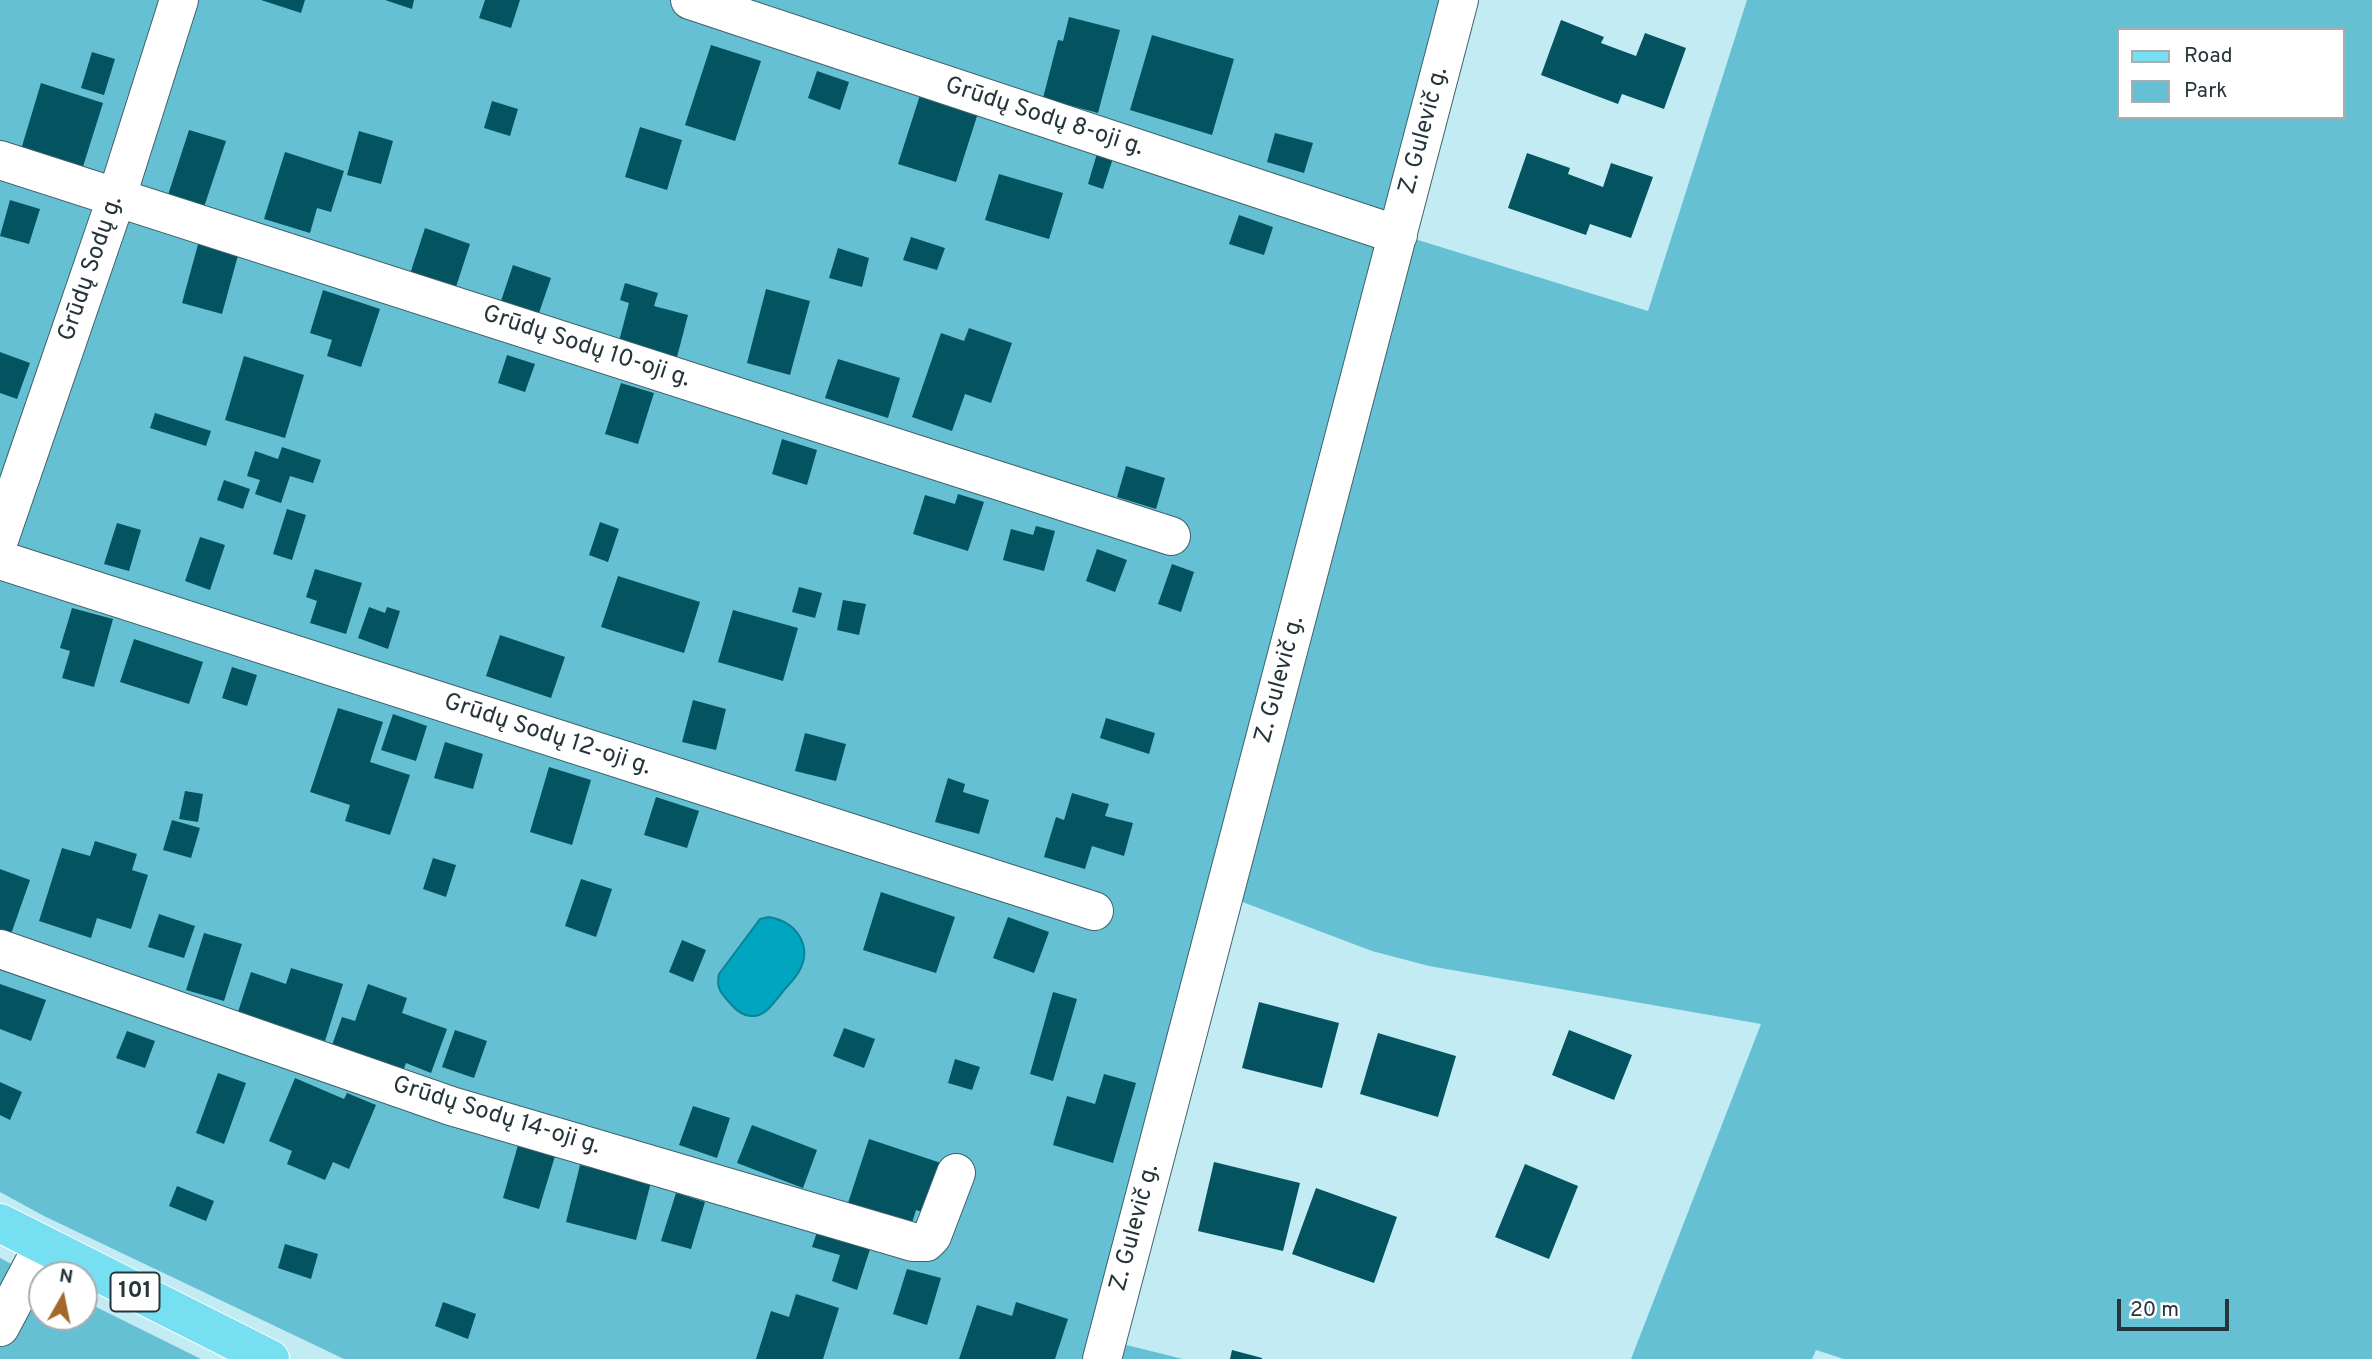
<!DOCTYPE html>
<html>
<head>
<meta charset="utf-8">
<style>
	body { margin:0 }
	#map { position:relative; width:2372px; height:1359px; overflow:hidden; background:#c3ebf4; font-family:Overpass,sans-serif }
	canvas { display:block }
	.legend { position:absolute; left:2117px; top:28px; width:228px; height:91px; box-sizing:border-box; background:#fff; border:2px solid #a8aeb0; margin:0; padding:9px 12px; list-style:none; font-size:21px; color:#253539 }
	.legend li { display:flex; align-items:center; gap:14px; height:35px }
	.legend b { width:35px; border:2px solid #a8aeb0 }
	.north { position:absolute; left:28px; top:1261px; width:70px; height:70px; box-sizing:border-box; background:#fff; border:2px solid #a8aeb0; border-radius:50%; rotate:9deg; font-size:19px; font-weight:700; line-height:28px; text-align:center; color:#253539 }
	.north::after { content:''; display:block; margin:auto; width:24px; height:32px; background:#a4692a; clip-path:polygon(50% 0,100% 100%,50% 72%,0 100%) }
	.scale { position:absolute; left:2117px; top:1299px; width:112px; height:32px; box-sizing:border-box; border:4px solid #253539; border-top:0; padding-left:9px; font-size:21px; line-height:24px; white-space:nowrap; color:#253539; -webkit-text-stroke:5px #fff; paint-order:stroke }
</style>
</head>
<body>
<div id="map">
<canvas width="2372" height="1359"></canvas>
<ul class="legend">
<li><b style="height:9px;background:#76dff1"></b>Road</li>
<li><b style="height:19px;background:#66c0d4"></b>Park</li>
</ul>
<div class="north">N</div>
<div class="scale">20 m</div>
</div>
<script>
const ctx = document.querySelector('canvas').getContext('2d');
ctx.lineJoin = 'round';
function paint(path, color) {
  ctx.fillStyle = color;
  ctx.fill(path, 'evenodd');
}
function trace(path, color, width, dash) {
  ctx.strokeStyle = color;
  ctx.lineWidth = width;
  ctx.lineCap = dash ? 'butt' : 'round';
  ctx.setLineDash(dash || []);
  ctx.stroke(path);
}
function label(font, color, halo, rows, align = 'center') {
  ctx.font = font + ' Overpass,sans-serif';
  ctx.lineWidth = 7;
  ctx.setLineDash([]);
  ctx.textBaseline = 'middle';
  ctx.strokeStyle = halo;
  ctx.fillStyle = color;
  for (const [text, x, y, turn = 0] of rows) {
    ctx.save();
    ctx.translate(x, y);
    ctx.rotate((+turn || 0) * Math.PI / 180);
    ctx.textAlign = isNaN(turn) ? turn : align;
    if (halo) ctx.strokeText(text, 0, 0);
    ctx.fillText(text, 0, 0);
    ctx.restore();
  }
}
paint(new Path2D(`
	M 0,0 L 1478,0 L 1405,236 L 1648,311 L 1747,0 L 2372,0 L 2372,1359 L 1844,1359 L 1816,1350 L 1812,1359 L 1631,1359 L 1761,1024 L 1429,966 L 1372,951 L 1216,892 L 1094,1337 L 1183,1359 L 344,1359 L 44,1216 L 0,1192 ZM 2118,30 L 2342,30 L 2342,117 L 2118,117 Z
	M 0,1258 L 42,1280 L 42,1317 L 84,1317 L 84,1301 L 201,1359 L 0,1359 Z`), '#66c0d4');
const water = new Path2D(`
	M 769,917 C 797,922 814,947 798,973 C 794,980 786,987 781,994 C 773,1003 765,1017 752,1016 C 742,1016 735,1009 729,1002 C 720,992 716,987 719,974 L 760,919 Z`);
paint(water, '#00a5bf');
trace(water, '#0b8397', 2);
paint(new Path2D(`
	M 261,0 L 305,0 L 301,13 Z
	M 385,0 L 414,0 L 412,9 Z
	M 485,0 L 520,0 L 511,28 L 479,18 Z
	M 1069,17 L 1120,30 L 1098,113 L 1043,98 L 1058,40 L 1063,41 Z
	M 1561,20 L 1604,37 L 1601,43 L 1636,56 L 1645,33 L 1686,48 L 1664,109 L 1622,94 L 1618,104 L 1541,75 Z
	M 1152,35 L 1234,59 L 1212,135 L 1130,110 Z
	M 711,45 L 761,61 L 735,141 L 685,125 Z
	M 92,52 L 115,59 L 104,95 L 81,88 Z
	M 817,71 L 849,82 L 840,110 L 808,98 Z
	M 41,83 L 103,103 L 81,173 L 20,153 Z
	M 920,95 L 978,113 L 956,182 L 898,164 Z
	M 492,101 L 518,109 L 510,136 L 484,128 Z
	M 640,127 L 682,140 L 667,190 L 625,177 Z
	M 189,130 L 226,141 L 204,207 L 168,195 Z
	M 359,131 L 393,141 L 381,184 L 347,175 Z
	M 1275,133 L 1313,143 L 1304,173 L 1267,162 Z
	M 1098,150 L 1114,155 L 1103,189 L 1088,184 Z
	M 285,152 L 344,171 L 331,212 L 317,208 L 310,233 L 264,219 Z
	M 1527,153 L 1570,168 L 1568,174 L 1603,187 L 1611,163 L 1653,177 L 1631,238 L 1590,224 L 1586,235 L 1508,208 Z
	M 999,174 L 1063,193 L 1049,239 L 985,220 Z
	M 10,200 L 40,209 L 29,244 L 0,236 Z
	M 1239,215 L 1273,227 L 1264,255 L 1229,244 Z
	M 425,228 L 470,244 L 455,290 L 410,274 Z
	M 200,237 L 240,248 L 222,314 L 182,303 Z
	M 911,237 L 945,248 L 937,270 L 903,260 Z
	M 838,248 L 869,258 L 862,287 L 829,278 Z
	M 513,265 L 551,278 L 539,313 L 501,301 Z
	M 625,283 L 658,293 L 654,306 L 688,315 L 677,357 L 619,341 L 629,303 L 620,300 Z
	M 766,289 L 810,301 L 790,375 L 747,363 Z
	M 323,290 L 380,309 L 361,367 L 327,356 L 332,340 L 310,333 Z
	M 969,328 L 1012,343 L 991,403 L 965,394 L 952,431 L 912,417 L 941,333 L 964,341 Z
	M 0,352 L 30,363 L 17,399 L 0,393 Z
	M 507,355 L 535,364 L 525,392 L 498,383 Z
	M 244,356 L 304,375 L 285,438 L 225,420 Z
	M 838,359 L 900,378 L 888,418 L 825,398 Z
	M 621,383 L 654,393 L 638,444 L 605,434 Z
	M 155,413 L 211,431 L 206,446 L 150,428 Z
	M 782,439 L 817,450 L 807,485 L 772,474 Z
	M 282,447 L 321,460 L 313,483 L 290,476 L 281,503 L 255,494 L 260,480 L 247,476 L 255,451 L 278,459 Z
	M 1126,466 L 1165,478 L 1156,509 L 1117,497 Z
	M 224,480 L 250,489 L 243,509 L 217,500 Z
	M 958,494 L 984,502 L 968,551 L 913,534 L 925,495 L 955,504 Z
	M 287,509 L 306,515 L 292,560 L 273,554 Z
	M 600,522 L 619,529 L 608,562 L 589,555 Z
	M 117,523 L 141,530 L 129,571 L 104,564 Z
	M 1036,526 L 1055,531 L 1044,571 L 1003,560 L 1011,529 L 1033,535 Z
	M 200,537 L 225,545 L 210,590 L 185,581 Z
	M 1097,549 L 1127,560 L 1115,592 L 1086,581 Z
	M 1172,564 L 1194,572 L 1181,612 L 1158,604 Z
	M 315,569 L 362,583 L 346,634 L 310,623 L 317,601 L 306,597 Z
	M 618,576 L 700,602 L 684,653 L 601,627 Z
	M 799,587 L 822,593 L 815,618 L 792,612 Z
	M 843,600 L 866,604 L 859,635 L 837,630 Z
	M 369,607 L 385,613 L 387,607 L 400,611 L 388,649 L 358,638 Z
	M 72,608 L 113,619 L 94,687 L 62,678 L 70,651 L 60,648 Z
	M 733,610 L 798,628 L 783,681 L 718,662 Z
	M 500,635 L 565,657 L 551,698 L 486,676 Z
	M 134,639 L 203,662 L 189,704 L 120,682 Z
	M 232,667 L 257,675 L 247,706 L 222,698 Z
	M 693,700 L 726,709 L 716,750 L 682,742 Z
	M 338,708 L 383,722 L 370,762 L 410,775 L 390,835 L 345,821 L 350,805 L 310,792 Z
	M 393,714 L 427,726 L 416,761 L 381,750 Z
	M 1106,718 L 1155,733 L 1149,754 L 1100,738 Z
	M 805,733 L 846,744 L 836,781 L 795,771 Z
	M 445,742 L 483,754 L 473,789 L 434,778 Z
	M 549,767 L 591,780 L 572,845 L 530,832 Z
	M 948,778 L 965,784 L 963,792 L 989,800 L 979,834 L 935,822 Z
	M 185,791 L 203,794 L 198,822 L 179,819 Z
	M 1072,793 L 1109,804 L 1105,816 L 1133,823 L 1124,856 L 1092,846 L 1085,869 L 1044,857 L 1056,817 L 1064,820 Z
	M 656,797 L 699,811 L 687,848 L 644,835 Z
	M 172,820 L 200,828 L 191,858 L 163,850 Z
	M 95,841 L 137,854 L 132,870 L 148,875 L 131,929 L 97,918 L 91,938 L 39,921 L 62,848 L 90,856 Z
	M 433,858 L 456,865 L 446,897 L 423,889 Z
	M 0,869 L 30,880 L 10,937 L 0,933 Z
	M 581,879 L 612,889 L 596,937 L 565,926 Z
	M 881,892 L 955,917 L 936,973 L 863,950 Z
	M 159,914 L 195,926 L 184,958 L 148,947 Z
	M 1008,917 L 1049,932 L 1034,973 L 993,958 Z
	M 204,933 L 242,944 L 224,1001 L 186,990 Z
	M 682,940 L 706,950 L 693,982 L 669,972 Z
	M 291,968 L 343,984 L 325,1041 L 238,1012 L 251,972 L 286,984 Z
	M 0,984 L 46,1000 L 31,1041 L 0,1029 Z
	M 368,984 L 407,998 L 402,1013 L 447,1029 L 431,1073 L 406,1063 L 402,1074 L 331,1048 L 342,1017 L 355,1021 Z
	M 1053,992 L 1077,999 L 1053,1081 L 1030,1074 Z
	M 1259,1002 L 1339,1023 L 1322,1088 L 1242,1068 Z
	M 844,1028 L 875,1039 L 864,1068 L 833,1056 Z
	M 455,1030 L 487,1041 L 474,1078 L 442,1067 Z
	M 1569,1030 L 1632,1055 L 1614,1100 L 1552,1075 Z
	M 127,1031 L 155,1041 L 145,1068 L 116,1058 Z
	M 1378,1033 L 1456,1056 L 1438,1117 L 1360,1094 Z
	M 955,1059 L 980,1067 L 972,1090 L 948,1083 Z
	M 218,1073 L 246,1083 L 224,1144 L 196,1133 Z
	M 1104,1074 L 1136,1083 L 1113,1163 L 1053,1145 L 1067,1096 L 1095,1104 Z
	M 295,1078 L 344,1099 L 347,1093 L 376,1105 L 349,1169 L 333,1162 L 325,1180 L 287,1164 L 292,1151 L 269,1141 Z
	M 0,1082 L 22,1092 L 10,1120 L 0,1115 Z
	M 693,1106 L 730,1118 L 717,1158 L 679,1145 Z
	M 752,1125 L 817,1150 L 803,1188 L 737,1163 Z
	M 869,1139 L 944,1164 L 928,1214 L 916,1210 L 912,1223 L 848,1203 Z
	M 518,1145 L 555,1156 L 539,1209 L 503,1198 Z
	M 1214,1162 L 1300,1183 L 1283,1251 L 1198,1231 Z
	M 1525,1164 L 1578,1186 L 1549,1259 L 1495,1237 Z
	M 580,1165 L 651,1182 L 636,1240 L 566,1222 Z
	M 177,1186 L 214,1201 L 206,1221 L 169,1206 Z
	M 1316,1188 L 1397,1217 L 1374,1283 L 1292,1254 Z
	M 676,1193 L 705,1202 L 691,1249 L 661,1241 Z
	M 819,1226 L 872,1243 L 857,1290 L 832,1281 L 840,1255 L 812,1247 Z
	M 285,1244 L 318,1254 L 311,1279 L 278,1268 Z
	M 907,1269 L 941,1278 L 927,1325 L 893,1314 Z
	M 796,1294 L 839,1308 L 823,1359 L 756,1359 L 771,1311 L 789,1317 Z
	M 443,1302 L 476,1314 L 468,1339 L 435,1326 Z
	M 1016,1302 L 1068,1319 L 1055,1359 L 959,1359 L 977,1305 L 1012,1316 Z
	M 1232,1350 L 1262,1358 L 1262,1359 L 1230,1359 Z`), '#045361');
const minor = new Path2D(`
	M 690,0 L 1398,235
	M 0,160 L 1171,536
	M 0,537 L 117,196 L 179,0
	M 0,560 L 1094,911
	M 0,949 L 451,1106 L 913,1242 L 926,1242 L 932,1236 L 956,1173
	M 0,1327 L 43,1246
	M 1102,1359 L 1459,0`);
const primary = new Path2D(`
	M 0,1223 L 270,1359`);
trace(minor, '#3e626a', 40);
trace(primary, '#fff', 40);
trace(minor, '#fff', 38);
trace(primary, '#76dff1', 38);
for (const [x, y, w] of [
	[135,1292,49]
]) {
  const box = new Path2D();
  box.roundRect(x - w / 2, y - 19.5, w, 39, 5);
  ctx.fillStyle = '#fff';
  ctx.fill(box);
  trace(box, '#253539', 2);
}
label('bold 23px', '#253539', null, [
	["101",135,1292]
]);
label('24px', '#253539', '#fff', [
	["Grūdų Sodų 8-oji g.",1044,118,18],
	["Z. Gulevič g.",1425,131,-75],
	["Grūdų Sodų g.",92,269,-71],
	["Grūdų Sodų 10-oji g.",586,348,18],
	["Z. Gulevič g.",1281,680,-75],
	["Grūdų Sodų 12-oji g.",547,736,18],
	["Grūdų Sodų 14-oji g.",496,1117,17],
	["Z. Gulevič g.",1136,1228,-75]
]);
</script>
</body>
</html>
